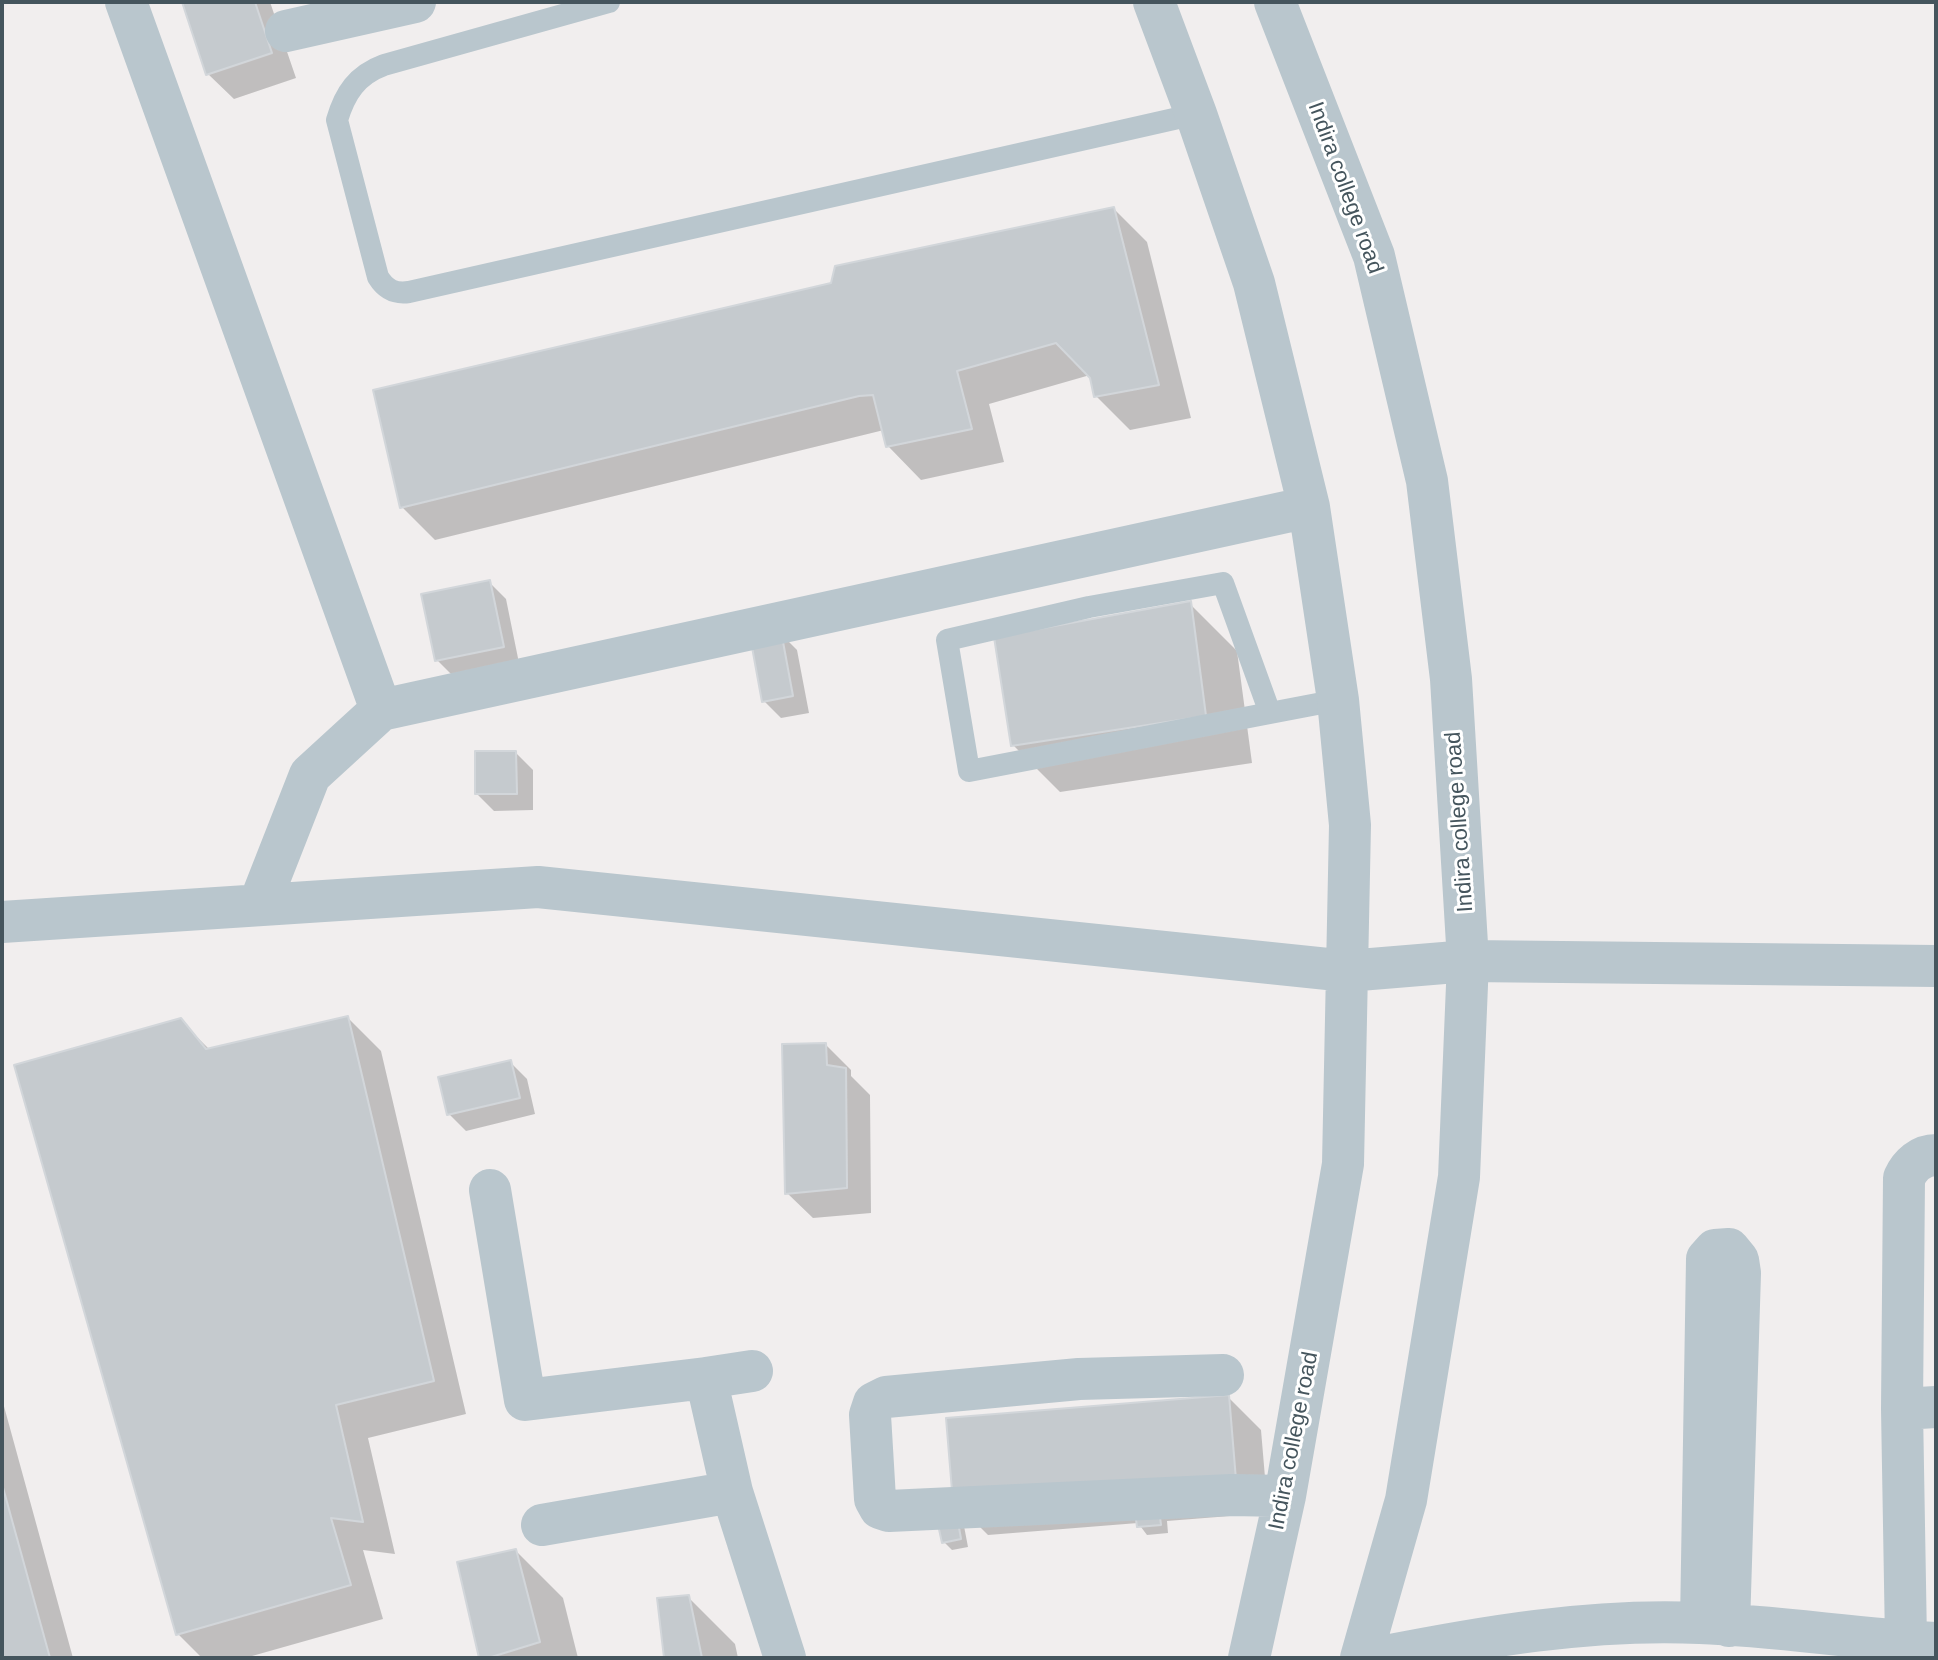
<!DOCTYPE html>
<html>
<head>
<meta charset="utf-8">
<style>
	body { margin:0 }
	#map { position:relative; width:1938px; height:1660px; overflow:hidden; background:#f1eeee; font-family:Arial,sans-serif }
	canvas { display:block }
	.frame { position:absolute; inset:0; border:4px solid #45555d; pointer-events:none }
</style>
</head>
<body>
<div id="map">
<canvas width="1938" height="1660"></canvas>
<div class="frame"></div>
</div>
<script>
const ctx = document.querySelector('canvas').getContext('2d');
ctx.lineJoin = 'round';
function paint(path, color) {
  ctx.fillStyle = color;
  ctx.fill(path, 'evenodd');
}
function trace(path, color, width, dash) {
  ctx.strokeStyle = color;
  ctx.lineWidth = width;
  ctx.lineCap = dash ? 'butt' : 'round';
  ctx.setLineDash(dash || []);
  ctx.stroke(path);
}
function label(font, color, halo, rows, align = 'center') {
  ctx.font = font + ' Arial,sans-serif';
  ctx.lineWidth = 6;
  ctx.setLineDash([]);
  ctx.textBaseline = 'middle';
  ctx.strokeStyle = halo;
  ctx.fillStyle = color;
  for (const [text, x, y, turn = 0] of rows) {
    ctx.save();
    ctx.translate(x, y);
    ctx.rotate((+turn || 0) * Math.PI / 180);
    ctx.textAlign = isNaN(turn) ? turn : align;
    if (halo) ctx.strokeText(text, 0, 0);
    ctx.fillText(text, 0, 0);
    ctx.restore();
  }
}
paint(new Path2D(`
	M 184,2 L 270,2 L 296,78 L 234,99 L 208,74 Z
	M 1114,209 L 1147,242 L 1191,418 L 1130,430 L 1096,396 L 1090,375 L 989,404 L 1004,462 L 921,480 L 888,446 L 884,430 L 435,540 L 402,507 L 833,284 Z
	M 489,582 L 506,599 L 519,663 L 454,677 L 437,660 Z
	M 1190,604 L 1237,651 L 1252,763 L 1060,792 L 1013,745 Z
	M 780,633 L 797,650 L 809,713 L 781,718 L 764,701 Z
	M 516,753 L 533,770 L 533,810 L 494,811 L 477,794 Z
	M 348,1018 L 381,1051 L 466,1414 L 368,1438 L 395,1554 L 363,1550 L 383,1619 L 245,1658 L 202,1658 L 178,1634 L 180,1020 L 210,1050 Z
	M 826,1045 L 851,1070 L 851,1076 L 870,1095 L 871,1213 L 813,1218 L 787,1193 Z
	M 510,1062 L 527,1079 L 535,1114 L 466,1131 L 449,1114 Z
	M 1228,1397 L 1261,1430 L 1268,1513 L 1167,1521 L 1168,1533 L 1147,1535 L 1138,1523 L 988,1535 L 955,1502 Z
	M 2,1399 L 73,1658 L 2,1658 Z
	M 940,1521 L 964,1526 L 968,1547 L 952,1550 L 944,1542 Z
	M 516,1551 L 563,1598 L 578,1658 L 482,1658 Z
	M 688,1597 L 735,1644 L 738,1658 L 666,1658 Z`), '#0003');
const building = new Path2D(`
	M 182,2 L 255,2 L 272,53 L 206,75 Z
	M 1114,207 L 1159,385 L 1094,397 L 1090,378 L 1056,343 L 957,371 L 972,429 L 886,447 L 873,395 L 859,396 L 400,508 L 373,390 L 831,283 L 835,266 Z
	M 490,580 L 504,647 L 435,661 L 421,594 Z
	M 1191,601 L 1206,716 L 1011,746 L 994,637 Z
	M 781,631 L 793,696 L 762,702 L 750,636 Z
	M 475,751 L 516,751 L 517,794 L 475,794 Z
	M 348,1016 L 434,1381 L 336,1405 L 363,1522 L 331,1518 L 351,1585 L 176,1635 L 14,1065 L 181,1018 L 206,1049 Z
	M 826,1043 L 827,1065 L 846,1068 L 847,1188 L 785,1194 L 782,1044 Z
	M 511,1060 L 520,1098 L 447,1115 L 438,1077 Z
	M 1229,1395 L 1236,1480 L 953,1503 L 946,1418 Z
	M 2,1484 L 50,1658 L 2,1658 Z
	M 1158,1502 L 1161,1525 L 1137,1527 L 1134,1504 Z
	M 957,1516 L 961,1539 L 942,1543 L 937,1520 Z
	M 516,1549 L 540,1642 L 488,1658 L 479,1658 L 457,1562 Z
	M 689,1595 L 702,1658 L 664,1658 L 657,1598 Z`);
paint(building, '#c5cace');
trace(building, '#d2d6da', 2);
trace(new Path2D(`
	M 609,2 L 384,65 C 357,75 345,93 337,120 L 378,277 C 386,290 395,294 409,292 L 1196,114
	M 1270,713 L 1223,583 L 1089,607 L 947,640 L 969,771 L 1270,713 L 1338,700`), '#b9c6cd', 22);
trace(new Path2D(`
	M 126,2 L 381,710 L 1309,507
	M 1154,2 L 1196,114 L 1254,283 L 1309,507 L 1338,700 L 1350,825 L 1343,1164 L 1285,1496 L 1249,1658
	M 1275,2 L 1374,256 L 1427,481 L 1451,679 L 1468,961 L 1459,1177 L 1406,1500 L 1361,1658
	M 286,31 L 415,2
	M 259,905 L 310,775 L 381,710
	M 2,922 L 538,887 L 1347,971 L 1468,961 L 1936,966
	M 490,1190 L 525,1400 L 706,1378 L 732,1492 L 785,1658
	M 1223,1375 L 1079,1379 L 886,1397 L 874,1403 L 870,1415 L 875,1499 L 880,1508 L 889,1511 L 1231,1495 L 1285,1496
	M 706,1378 L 752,1371
	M 1902,1409 L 1904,1178 C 1910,1165 1921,1155 1936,1155
	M 542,1525 L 732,1492
	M 1701,1623 L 1707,1259 L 1715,1250 L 1729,1249 L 1738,1260 L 1740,1273 L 1729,1626
	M 1906,1641 L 1902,1409 L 1936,1407
	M 1375,1658 C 1481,1637 1591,1618 1700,1623 C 1779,1626 1857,1639 1936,1643`), '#b9c6cd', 42);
label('22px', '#45555d', '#fff', [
	["Indira college road",1345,188,70],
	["Indira college road",1460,822,-94],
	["Indira college road",1294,1441,-79]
]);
</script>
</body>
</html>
